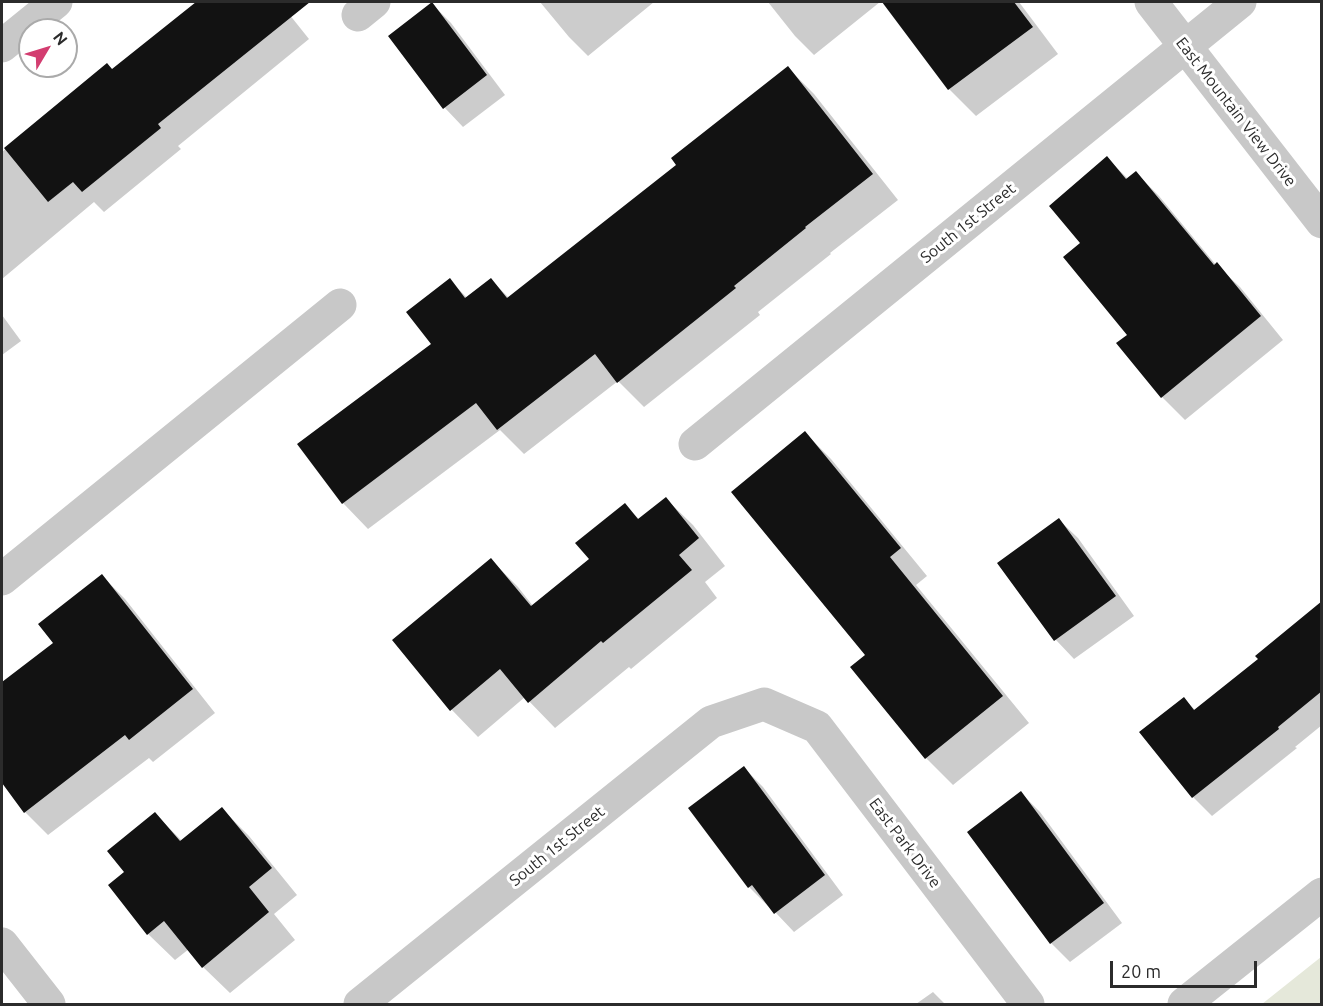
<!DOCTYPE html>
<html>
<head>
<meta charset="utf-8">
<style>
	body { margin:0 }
	#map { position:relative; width:1323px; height:1006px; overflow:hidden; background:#fff; font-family:Ubuntu,sans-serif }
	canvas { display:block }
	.frame { position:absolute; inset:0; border:3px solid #2b2b2b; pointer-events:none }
	.north { position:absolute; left:18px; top:18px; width:60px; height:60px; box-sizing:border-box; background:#fff; border:2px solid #aaa; border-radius:50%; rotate:52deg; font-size:16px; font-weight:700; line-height:24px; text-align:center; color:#2b2b2b }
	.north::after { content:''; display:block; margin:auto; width:21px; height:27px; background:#d33d70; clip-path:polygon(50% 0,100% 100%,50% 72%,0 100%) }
	.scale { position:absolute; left:1110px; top:961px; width:147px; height:27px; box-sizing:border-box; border:3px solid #2b2b2b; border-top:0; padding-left:8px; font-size:18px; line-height:21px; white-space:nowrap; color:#2b2b2b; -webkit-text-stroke:4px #fff; paint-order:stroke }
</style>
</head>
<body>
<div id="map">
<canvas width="1323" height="1006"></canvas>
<div class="frame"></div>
<div class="north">N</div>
<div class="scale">20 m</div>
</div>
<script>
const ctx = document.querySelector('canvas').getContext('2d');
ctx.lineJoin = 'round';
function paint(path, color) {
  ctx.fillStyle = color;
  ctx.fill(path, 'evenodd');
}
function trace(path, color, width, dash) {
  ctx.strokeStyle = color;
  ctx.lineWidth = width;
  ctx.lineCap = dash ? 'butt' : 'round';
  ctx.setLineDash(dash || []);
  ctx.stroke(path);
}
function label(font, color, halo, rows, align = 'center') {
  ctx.font = font + ' Ubuntu,sans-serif';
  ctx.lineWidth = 6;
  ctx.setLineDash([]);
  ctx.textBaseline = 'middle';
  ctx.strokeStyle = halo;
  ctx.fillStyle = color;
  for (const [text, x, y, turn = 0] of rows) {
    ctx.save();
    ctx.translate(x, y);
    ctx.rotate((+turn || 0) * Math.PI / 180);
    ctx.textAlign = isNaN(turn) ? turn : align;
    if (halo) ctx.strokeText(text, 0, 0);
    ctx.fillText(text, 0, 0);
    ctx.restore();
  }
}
paint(new Path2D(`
	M 1321,957 L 1321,1004 L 1262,1004 Z`), '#e5e8da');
paint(new Path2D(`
	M 199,2 L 305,2 L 289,14 L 309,39 L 178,146 L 181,149 L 104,212 L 94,202 L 2,279 L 2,152 L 107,65 L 113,70 Z
	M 540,2 L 654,2 L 588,56 L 569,37 Z
	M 768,2 L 880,2 L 814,55 L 795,36 Z
	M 884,2 L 1019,2 L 1058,54 L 976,116 L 949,89 Z
	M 432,4 L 451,23 L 505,95 L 463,127 L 445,108 Z
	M 788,68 L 814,94 L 898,200 L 830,253 L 831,254 L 758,312 L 760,315 L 644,407 L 618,381 L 524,454 L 500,430 L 368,529 L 343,503 L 433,344 L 450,280 L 467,298 L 491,280 L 509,298 L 678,165 Z
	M 1107,158 L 1128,179 L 1136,173 L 1159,196 L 1216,265 L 1240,287 L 1283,340 L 1185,420 L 1162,397 L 1082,243 Z
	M 2,315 L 21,341 L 2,355 Z
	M 805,433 L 831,459 L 927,576 L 916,585 L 1029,723 L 953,785 L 926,758 L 852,668 L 867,655 Z
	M 666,499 L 693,525 L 725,566 L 705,582 L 717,598 L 631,669 L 629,667 L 555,728 L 525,697 L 478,737 L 452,710 L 394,641 L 491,560 L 518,587 L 533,606 L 591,559 L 624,505 L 640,520 Z
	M 1059,520 L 1078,538 L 1134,616 L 1074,659 L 1056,640 L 999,563 Z
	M 102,576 L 125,599 L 215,713 L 153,762 L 149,758 L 48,835 L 25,812 L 2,781 L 2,684 L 55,643 Z
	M 1322,603 L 1322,725 L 1295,747 L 1297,748 L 1212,816 L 1193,797 L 1141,732 L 1184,699 L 1196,711 L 1260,659 Z
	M 744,768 L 763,787 L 843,895 L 794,932 L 776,913 L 769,905 L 768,906 L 749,887 Z
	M 1021,793 L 1040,812 L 1122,923 L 1070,962 L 1051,943 Z
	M 222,809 L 249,836 L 297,895 L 274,914 L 295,940 L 230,993 L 203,967 L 189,949 L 175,960 L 148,934 L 110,886 L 126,873 L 155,814 L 182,841 Z
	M 933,992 L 945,1004 L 916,1004 Z`), '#0003');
paint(new Path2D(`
	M 196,2 L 310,2 L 158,124 L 161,128 L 82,192 L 73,182 L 48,202 L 4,148 L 107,63 L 112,69 Z
	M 432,2 L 487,75 L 443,109 L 388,36 Z
	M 882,2 L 1014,2 L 1033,27 L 948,90 Z
	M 788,66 L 873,174 L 805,227 L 806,228 L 734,286 L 736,288 L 617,383 L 595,354 L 497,430 L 476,403 L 342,504 L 297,444 L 431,344 L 406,312 L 450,278 L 465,298 L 491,278 L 507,298 L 676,165 L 671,158 Z
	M 1107,156 L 1126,179 L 1136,171 L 1214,265 L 1217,262 L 1261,316 L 1161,398 L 1116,343 L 1127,335 L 1063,257 L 1080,243 L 1049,206 Z
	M 805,431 L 901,548 L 890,557 L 1003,696 L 925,759 L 850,667 L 865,655 L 731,492 Z
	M 666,497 L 699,538 L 679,555 L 692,570 L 603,643 L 601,641 L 528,703 L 500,669 L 450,711 L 392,640 L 491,558 L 531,606 L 589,559 L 575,543 L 625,503 L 638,519 Z
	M 1059,518 L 1116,596 L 1054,641 L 997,563 Z
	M 102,574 L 193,689 L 129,740 L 125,735 L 24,813 L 2,783 L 2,682 L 53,643 L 38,624 Z
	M 1322,601 L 1322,691 L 1278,727 L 1279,729 L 1192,798 L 1139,732 L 1184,697 L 1194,710 L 1258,659 L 1255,656 Z
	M 744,766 L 825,875 L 774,914 L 752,885 L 748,888 L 688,808 Z
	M 1021,791 L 1104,903 L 1050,944 L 967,832 Z
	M 222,807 L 272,868 L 249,887 L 269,912 L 202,968 L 164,921 L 147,935 L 108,885 L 124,872 L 107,851 L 155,812 L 180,841 Z`), '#121212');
trace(new Path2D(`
	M 1151,2 L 1322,222
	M 358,15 L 374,2
	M 2,46 L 56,2
	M 695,444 L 1240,2
	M 2,579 L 340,305
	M 2,944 L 49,1004
	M 360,1004 L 711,722 L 764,704 L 817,727 L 1028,1004
	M 1184,1004 L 1322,894`), '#c8c8c8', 33);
label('16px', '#2b2b2b', '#fff', [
	["East Mountain View Drive",1236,112,52],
	["South 1st Street",968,223,-39],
	["East Park Drive",905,843,53],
	["South 1st Street",557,846,-39]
]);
</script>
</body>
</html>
